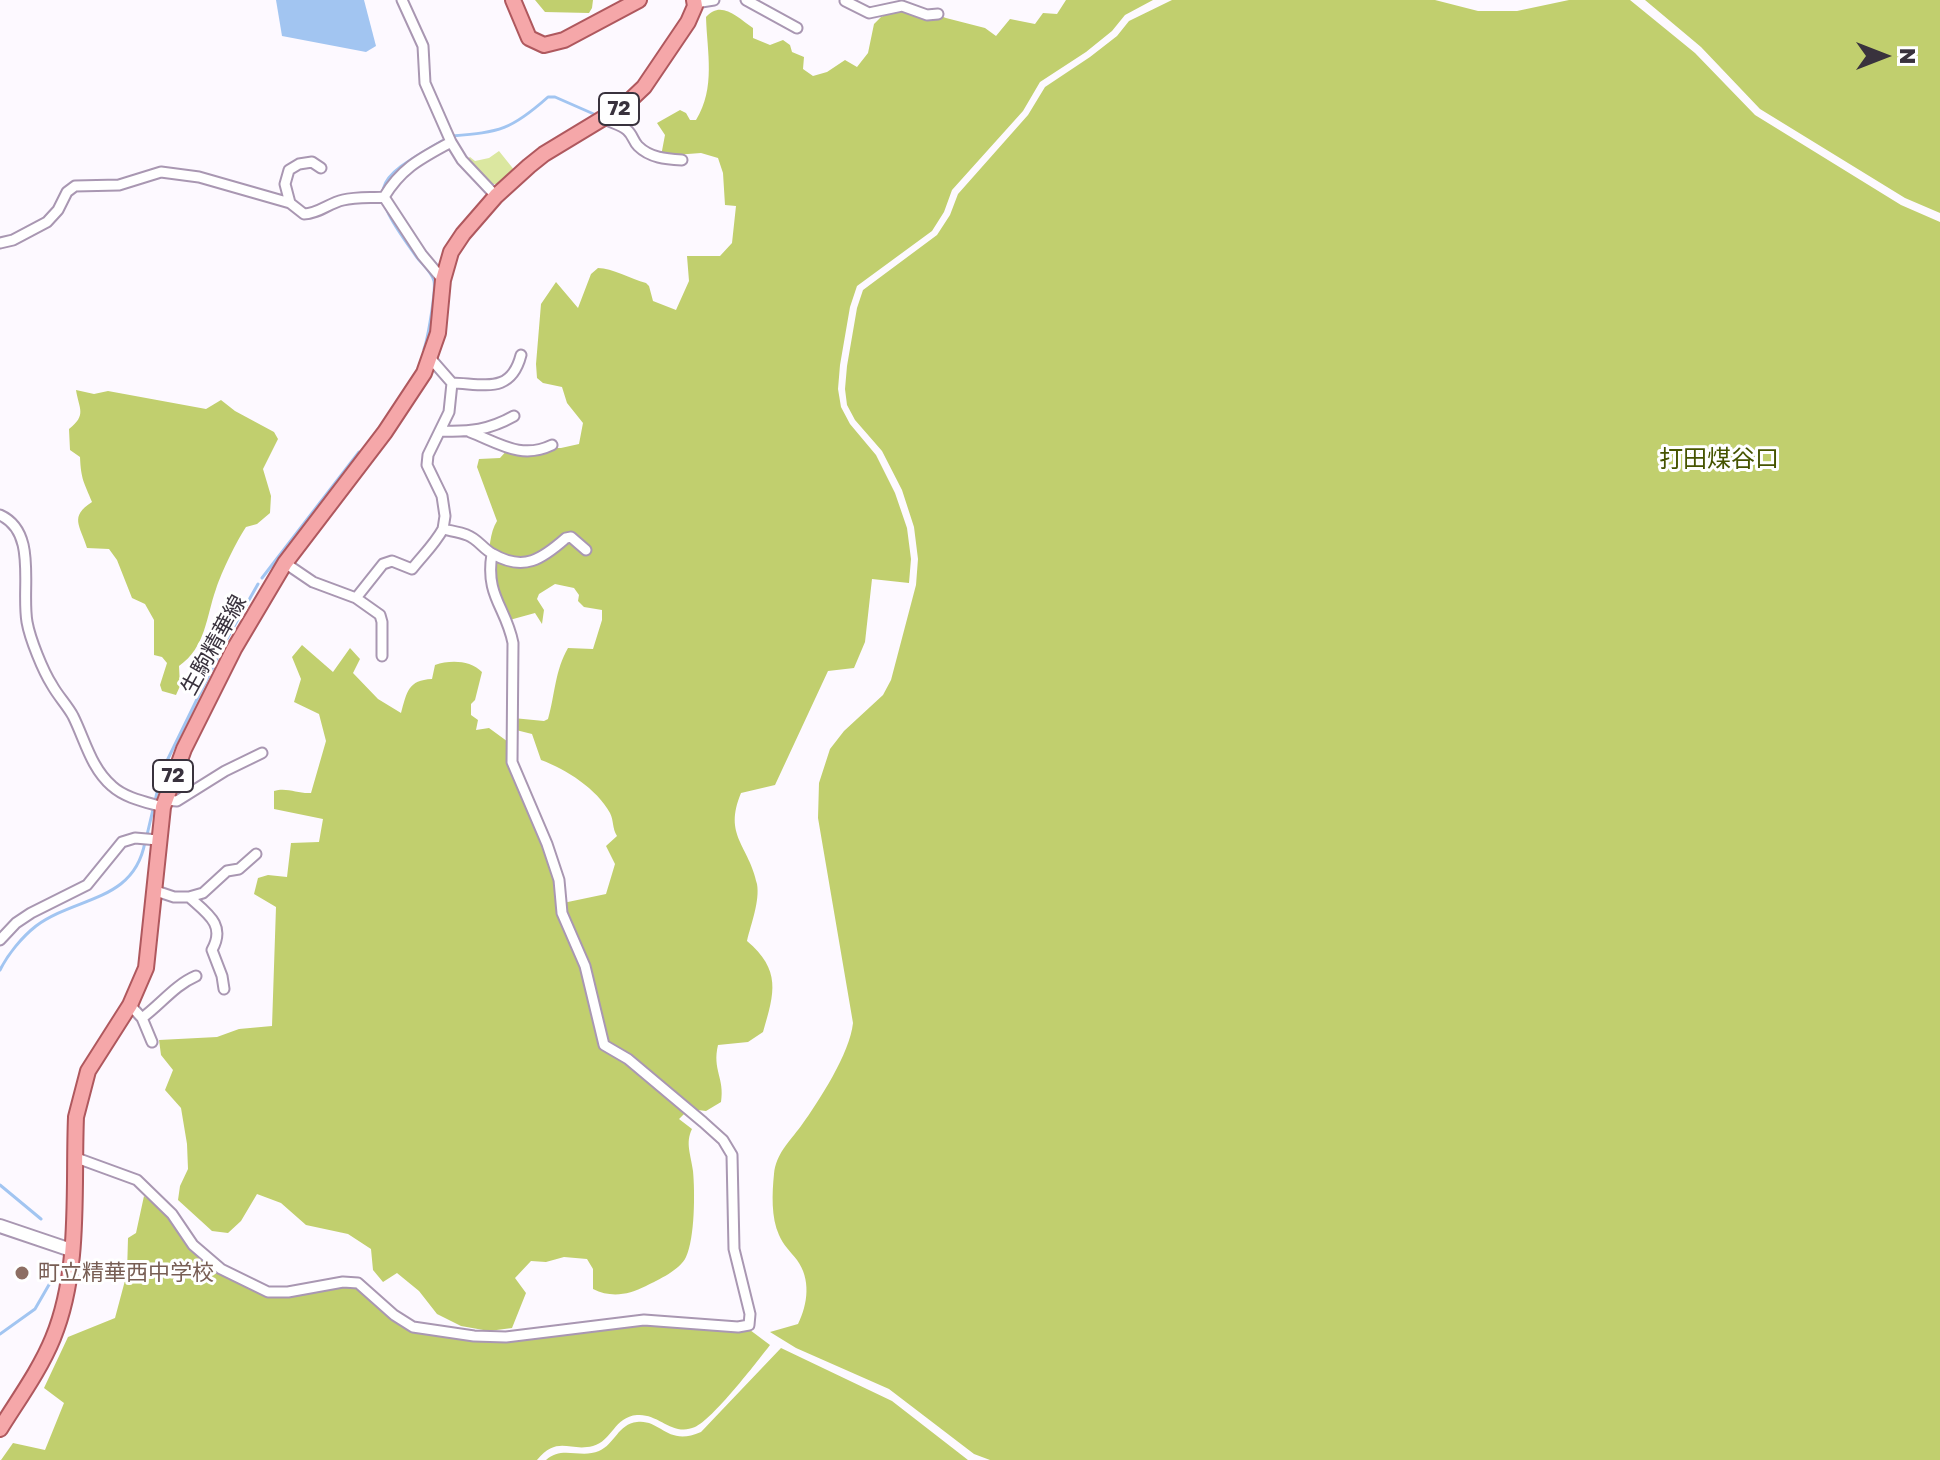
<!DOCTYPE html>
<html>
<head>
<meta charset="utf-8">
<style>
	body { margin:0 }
	#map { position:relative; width:1940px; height:1460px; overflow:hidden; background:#fdf9ff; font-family:"Golos Text",sans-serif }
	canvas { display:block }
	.north { position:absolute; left:1844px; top:16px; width:80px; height:80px; -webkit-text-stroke:6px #fff; paint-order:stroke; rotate:90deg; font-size:22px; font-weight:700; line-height:32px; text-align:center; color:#39323d }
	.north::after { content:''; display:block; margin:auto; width:28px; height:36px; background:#39323d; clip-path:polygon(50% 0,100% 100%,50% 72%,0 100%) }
</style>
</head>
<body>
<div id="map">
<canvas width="1940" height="1460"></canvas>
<div class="north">N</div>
</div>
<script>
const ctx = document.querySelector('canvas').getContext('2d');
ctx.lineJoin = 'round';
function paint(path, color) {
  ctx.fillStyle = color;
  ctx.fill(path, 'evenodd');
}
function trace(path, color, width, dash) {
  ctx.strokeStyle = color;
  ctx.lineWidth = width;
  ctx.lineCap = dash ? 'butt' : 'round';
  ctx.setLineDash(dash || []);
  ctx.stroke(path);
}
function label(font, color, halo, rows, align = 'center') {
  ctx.font = font + ' "Golos Text","Noto Sans JP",sans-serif';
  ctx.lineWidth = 6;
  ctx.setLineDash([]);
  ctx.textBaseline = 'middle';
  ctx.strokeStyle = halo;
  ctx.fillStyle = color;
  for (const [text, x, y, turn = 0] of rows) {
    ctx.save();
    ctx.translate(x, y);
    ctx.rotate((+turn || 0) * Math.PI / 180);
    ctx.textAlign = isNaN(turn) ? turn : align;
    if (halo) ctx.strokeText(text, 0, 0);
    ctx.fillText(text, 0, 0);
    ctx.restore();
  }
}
paint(new Path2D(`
	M 499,151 L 515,171 L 498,184 L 489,184 L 466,160 L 470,157 L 475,161 L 489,158 Z`), '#dbe7a0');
paint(new Path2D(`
	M 535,0 L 593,0 L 592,8 L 589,13 L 545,12 Z
	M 1066,0 L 1153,0 L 1125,15 L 1112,31 L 1086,52 L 1040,82 L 1023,111 L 952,190 L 944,212 L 932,231 L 857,286 L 850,307 L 840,365 L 838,389 L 841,407 L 850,424 L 876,455 L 895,493 L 907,528 L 911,559 L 909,583 L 872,579 L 865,642 L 854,668 L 828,671 L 775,785 L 741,793 C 723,836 749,845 757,884 C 760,901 751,924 747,941 C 781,970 775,992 763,1032 L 748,1042 L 718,1045 C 712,1070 725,1078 721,1102 L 706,1111 L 689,1109 L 679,1119 L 692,1129 C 685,1143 691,1155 693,1171 C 695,1192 695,1238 686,1257 C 680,1270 658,1280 646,1286 C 628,1295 611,1298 593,1289 L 593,1269 L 587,1259 L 564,1257 L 546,1262 L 531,1261 L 515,1278 L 526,1293 L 512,1328 L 489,1331 L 461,1326 L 437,1314 L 419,1291 L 397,1273 L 383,1282 L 373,1270 L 371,1249 L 348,1234 L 306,1225 L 281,1203 L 257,1194 L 241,1221 L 228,1233 L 212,1231 L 178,1200 L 180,1186 L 188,1169 L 187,1144 L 181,1108 L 165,1090 L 173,1070 L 161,1055 L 159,1040 L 217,1037 L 239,1029 L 272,1026 L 276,907 L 254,894 L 258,878 L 268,875 L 287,877 L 291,843 L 319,842 L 323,819 L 274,809 L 274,791 C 287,787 298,794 311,793 L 326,741 L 319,714 L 294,702 L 301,679 L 292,657 L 302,645 L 333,672 L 350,648 L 360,659 L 353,673 L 378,699 L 401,713 C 407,692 408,680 432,679 L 435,665 C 450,660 470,660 482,672 L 475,700 L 471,704 L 471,715 L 478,720 L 476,730 L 489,728 L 515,747 L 515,772 L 533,807 L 563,903 L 606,894 L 615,864 L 606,846 L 617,836 C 612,828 614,821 610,813 C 597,789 566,769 541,760 L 532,734 L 512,729 L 513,718 L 544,721 L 548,719 C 555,695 555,670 568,648 L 593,649 L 602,620 L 602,610 L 584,607 L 578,601 L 579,595 L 574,588 L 555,584 L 539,594 L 537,599 L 544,610 L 542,624 L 535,613 L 506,621 L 499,619 C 490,596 483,543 497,521 L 477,467 L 479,459 L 500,458 L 509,448 L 561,448 L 579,444 L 583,423 L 567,403 L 562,387 L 543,383 L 537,378 L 536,364 L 541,304 L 556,282 L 578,308 L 591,274 L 598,268 C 612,268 631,279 646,283 L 649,286 L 653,301 L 676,310 L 689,281 L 687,256 L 720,256 L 732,243 L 736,206 L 725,205 L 723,173 L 718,158 L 701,153 L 661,156 L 665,135 L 657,123 L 680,110 L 686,113 L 690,120 L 696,120 C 716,88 707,52 706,17 C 721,0 737,17 753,28 L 753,38 L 770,45 L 783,40 L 790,45 L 792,52 L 804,57 L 803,69 L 813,76 L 827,72 L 845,60 L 857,67 L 868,53 L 874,24 L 881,17 L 910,5 L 946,18 L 985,28 L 996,36 L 1010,19 L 1035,24 L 1043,13 L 1057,14 Z
	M 1172,0 L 1435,0 L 1478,11 L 1517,11 L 1569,0 L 1630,0 L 1695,53 L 1755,115 L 1901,205 L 1940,222 L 1940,1460 L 990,1460 L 974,1454 L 889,1389 L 796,1348 L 770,1332 L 798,1324 C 808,1304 811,1279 797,1260 C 791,1252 783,1245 779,1235 C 771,1218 772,1193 774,1174 C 776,1154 789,1142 801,1126 C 819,1101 850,1053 853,1023 L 818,818 L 819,783 L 830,749 L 844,731 L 883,695 L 891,680 L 916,585 L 918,559 L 914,527 L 902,490 L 882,451 L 855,420 L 847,405 L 845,389 L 847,366 L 857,308 L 863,290 L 937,235 L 950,215 L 958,194 L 1028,115 L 1045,87 L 1090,57 L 1117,36 L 1129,21 Z
	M 1645,0 L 1940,0 L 1940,213 L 1905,198 L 1760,109 L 1701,47 Z
	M 76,390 L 94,394 L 108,391 L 206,409 L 221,400 L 235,411 L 274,432 L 278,439 L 263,469 L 271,496 L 270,513 L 257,524 L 246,527 C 236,542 222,571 216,589 C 206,617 206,647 179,666 L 180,686 L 176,695 L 162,691 L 160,685 L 167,663 L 162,657 L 154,655 L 154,620 L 145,604 L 132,598 L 117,560 L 109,549 L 87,548 C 80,525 69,517 92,502 C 84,482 81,480 80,457 L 70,450 L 69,429 C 87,415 79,409 76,390 Z
	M 144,1196 L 169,1216 L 219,1272 L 240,1284 L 267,1296 L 343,1285 L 357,1287 L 412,1330 L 473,1340 L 506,1341 L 644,1324 L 750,1330 L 770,1345 C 757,1362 712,1420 695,1427 C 672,1437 659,1413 637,1415 C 614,1417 612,1441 593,1446 C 569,1452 558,1435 537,1460 L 1,1460 L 13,1443 L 45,1450 L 64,1403 L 44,1388 L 68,1337 L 115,1318 L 127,1273 L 128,1238 L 136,1233 Z
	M 781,1348 L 892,1401 L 968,1460 L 546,1460 C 562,1445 580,1459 599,1451 C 615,1444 618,1424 637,1422 C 661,1419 667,1447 701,1432 Z`), '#c1cf6e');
paint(new Path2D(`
	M 276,0 L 364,0 L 376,46 L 366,52 L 282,36 Z`), '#a2c5f1');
trace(new Path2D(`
	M 633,107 L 648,92
	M 452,136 C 500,132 511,130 548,97 L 555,97 L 596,115
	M 424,349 C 428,338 436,291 434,281 C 432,272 422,264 416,256 C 366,187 371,182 442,141
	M 262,578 L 359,452
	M 147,835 L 162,771 L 224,644 L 258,584
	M 0,970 C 8,954 22,937 36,926 C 77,896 134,902 145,842
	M 0,1185 L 41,1219
	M 0,1334 L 35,1309 L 54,1276`), '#a2c5f1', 3);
const minor = new Path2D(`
	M 746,0 L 797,28
	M 845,1 L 869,13 L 902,6 L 927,15 L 938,14
	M 695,3 L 714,0
	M 603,118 C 611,123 620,124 627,130 C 633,135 633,141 638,146 C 650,158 666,159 682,160
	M 451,142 L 462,160 L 496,196
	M 384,197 C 402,167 422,158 451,142 L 425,83 L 423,46 L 402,0
	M 384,197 L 422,255 L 443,280
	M 290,203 L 285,184 L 289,170 L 299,164 L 312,162 L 321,168
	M 0,243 L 13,240 L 47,222 L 58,210 L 67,192 L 75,186 L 119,185 L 161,172 L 199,177 L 290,203 L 304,214 C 318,214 329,203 343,200 C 356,197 371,198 384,197
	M 431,359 L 452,383 L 449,412 L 428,455 L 427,465 L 442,496 L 445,516 L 443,529 C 451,531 460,532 467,535 C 478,539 483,549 493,554 C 524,572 542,559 566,538 L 571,537 L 586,550
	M 452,383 C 485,384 511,394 521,355
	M 442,431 C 470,432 489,430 514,416
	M 470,432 C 499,443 521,460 552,445
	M 0,515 C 38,532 21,588 27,622 C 30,639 43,671 52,685 C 58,696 67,705 73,716 C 85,740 91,768 112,786 C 125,798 146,802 163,807
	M 285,563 L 313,582 L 356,598 L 380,615 L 382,622 L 382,656
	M 356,598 L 383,564 L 392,561 L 412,569 C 423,555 434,545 443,529
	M 165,800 L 177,801 L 225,771 L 262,753
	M 153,890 L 174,897 L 189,897 C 208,914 226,925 212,950 L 222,976 L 224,989
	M 189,897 L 203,893 L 227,871 L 239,869 L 256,854
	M 0,940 L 16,923 L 31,913 L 87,885 L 122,842 L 135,838 L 158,840
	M 130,1005 L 142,1018 L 152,1042
	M 142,1018 C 161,1004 175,985 196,976
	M 74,1157 L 137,1180 L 172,1214 L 193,1245 L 221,1269 L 268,1292 L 288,1292 L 343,1282 L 358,1283 L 394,1315 L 413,1327 L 474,1336 L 506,1337 L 644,1320 L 738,1327 L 749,1325 L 750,1314 L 734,1249 L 732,1155 L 723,1140 L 703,1122 L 628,1059 L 604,1045 L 585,966 L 562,913 L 559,880 L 547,844 L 512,762 L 513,643 C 506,607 485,596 492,554`);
const tertiary = new Path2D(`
	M 0,1226 L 71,1250`);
const primary = new Path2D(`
	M 513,0 L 529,38 L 544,45 L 564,40 L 639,0
	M 0,1429 C 18,1400 40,1370 53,1338 C 81,1270 73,1189 76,1117 L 88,1071 L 130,1005 L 146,968 L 163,807 L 184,749 L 234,649 L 285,563 L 385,432 L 424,373 L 438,333 L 443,280 L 451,252 L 463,234 L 496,196 L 529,166 L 544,154 L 625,105 L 644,87 L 688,22 L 695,6 L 694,0`);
trace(minor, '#a997b2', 13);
trace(tertiary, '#a997b2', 16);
trace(primary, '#af585e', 18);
trace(minor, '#fff', 9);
trace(tertiary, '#fff', 12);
trace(primary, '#f5a7a9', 14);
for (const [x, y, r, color] of [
	[22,1273,8,"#8d6e63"]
]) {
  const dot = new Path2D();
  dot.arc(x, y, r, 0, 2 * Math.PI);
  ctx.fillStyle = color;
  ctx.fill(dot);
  trace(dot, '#fff', 3);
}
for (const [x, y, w] of [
	[619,109,40],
	[173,776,40]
]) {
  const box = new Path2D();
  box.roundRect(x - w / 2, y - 16, w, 32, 6);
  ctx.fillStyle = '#fff';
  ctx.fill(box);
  trace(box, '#39323d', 2);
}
label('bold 20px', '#39323d', null, [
	["72",619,109],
	["72",173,776]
]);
label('22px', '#39323d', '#fff', [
	["生駒精華線",214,645,-61]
]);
label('22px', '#785e54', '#fff', [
	["町立精華西中学校",38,1273]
], 'left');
label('24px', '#465400', '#fff', [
	["打田煤谷口",1719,459]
]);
</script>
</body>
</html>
